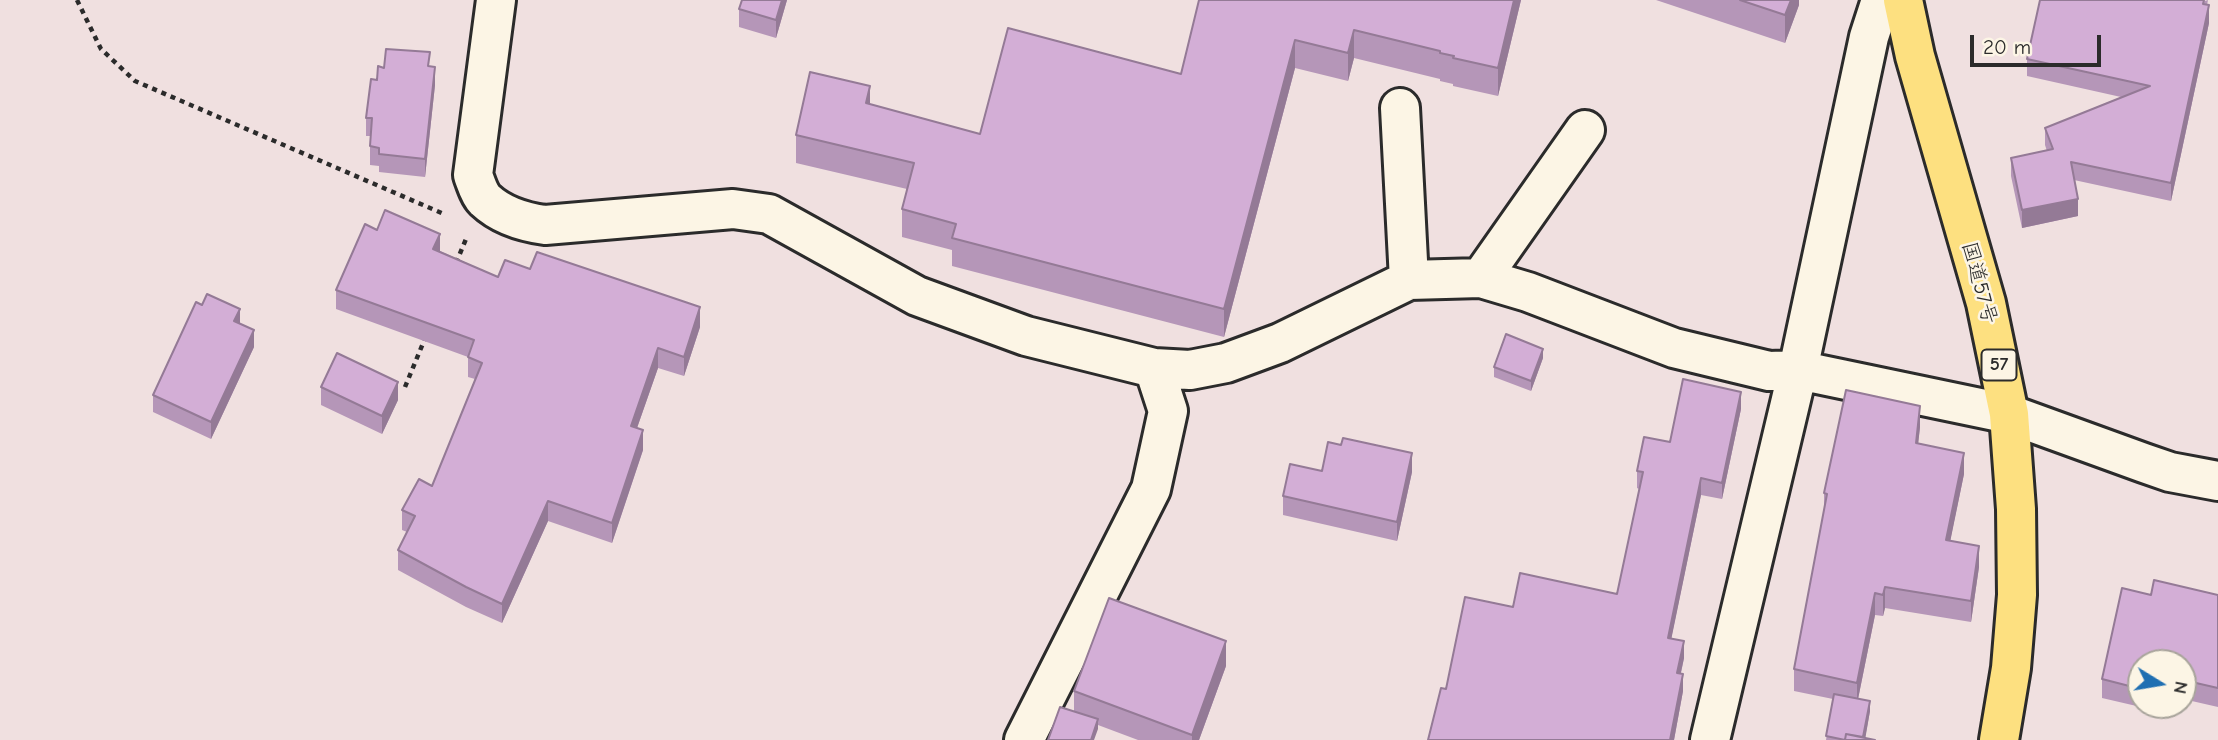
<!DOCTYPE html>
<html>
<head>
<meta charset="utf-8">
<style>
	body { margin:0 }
	#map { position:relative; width:2218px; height:740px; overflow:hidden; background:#f0e0e0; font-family:"Comic Neue",sans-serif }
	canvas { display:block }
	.north { position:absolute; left:2127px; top:649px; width:70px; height:70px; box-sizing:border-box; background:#fcf5e5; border:2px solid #a8a49b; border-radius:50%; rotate:101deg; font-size:19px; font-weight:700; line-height:28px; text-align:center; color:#2b2b2b }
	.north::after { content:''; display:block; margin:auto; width:24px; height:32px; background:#1f6fb2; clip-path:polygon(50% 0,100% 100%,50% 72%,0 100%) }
	.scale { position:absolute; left:1970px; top:35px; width:131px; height:32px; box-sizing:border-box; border:4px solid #2b2b2b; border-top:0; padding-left:9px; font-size:21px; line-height:24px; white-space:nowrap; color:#2b2b2b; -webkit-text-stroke:5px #fcf5e5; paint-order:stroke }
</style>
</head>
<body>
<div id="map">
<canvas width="2218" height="740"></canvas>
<div class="north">N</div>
<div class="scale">20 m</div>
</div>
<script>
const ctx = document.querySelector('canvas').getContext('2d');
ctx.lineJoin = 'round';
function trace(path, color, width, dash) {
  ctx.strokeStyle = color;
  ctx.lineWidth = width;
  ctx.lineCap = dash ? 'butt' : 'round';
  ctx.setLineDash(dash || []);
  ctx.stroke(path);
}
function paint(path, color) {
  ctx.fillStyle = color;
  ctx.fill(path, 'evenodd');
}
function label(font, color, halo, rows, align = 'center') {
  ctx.font = font + ' "Comic Neue","Klee One",sans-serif';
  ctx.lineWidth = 5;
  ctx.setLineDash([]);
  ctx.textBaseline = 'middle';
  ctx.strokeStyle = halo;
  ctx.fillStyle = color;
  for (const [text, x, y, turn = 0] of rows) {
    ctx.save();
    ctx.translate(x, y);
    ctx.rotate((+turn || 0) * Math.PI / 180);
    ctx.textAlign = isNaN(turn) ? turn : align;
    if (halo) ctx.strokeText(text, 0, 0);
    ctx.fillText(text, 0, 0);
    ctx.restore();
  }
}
const minor = new Path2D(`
	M 496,0 L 473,175 C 476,183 479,194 485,200 C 502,216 523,222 545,225 L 733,209 L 769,214 L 917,296 L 1026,336 L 1154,368 L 1190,370 L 1226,363 L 1280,343 L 1409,280 L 1481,278 L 1528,292 L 1674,348 L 1769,371 L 1798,370 L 2009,414 L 2144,463 L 2170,472 L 2218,481
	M 1400,108 L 1409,280
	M 1481,278 L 1585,130
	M 1024,740 L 1151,489 L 1168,411 L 1154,368
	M 1710,740 L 1798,370 L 1869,37 L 1881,0`);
const highway = new Path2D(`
	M 1903,0 L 1915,56 L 1986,303 L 2009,414 L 2016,509 L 2017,595 L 2011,668 L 1999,740`);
trace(minor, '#2b2b2b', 44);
trace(highway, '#2b2b2b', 44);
trace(new Path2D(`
	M 77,0 L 101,49 L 135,81 L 444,214
	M 456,263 L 466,239
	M 405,387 L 426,336`), '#2b2b2b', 4.5, [5, 5]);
trace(minor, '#fcf5e5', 38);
trace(highway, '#fde080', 38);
paint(new Path2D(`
	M 742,0 L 787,0 L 776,38 L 739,27 L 739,9 Z
	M 1199,0 L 1521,0 L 1498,96 L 1453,86 L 1453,84 L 1440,81 L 1440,79 L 1354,58 L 1348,81 L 1295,68 L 1224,337 L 952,266 L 952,250 L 902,237 L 902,209 L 907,189 L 796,163 L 796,135 L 870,104 L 980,134 L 1181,74 Z
	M 1656,0 L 1799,0 L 1799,5 L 1785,43 Z
	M 2208,0 L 2207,5 L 2209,23 L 2171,201 L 2074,180 L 2078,216 L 2022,228 L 2011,176 L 2011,158 L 2047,151 L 2045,145 L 2045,128 L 2121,97 L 2027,76 L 2027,59 Z
	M 430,66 L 435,85 L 425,177 L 379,172 L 379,166 L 370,165 L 370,136 L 366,136 L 366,118 L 377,80 L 384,68 Z
	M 440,251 L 498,277 L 530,269 L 700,327 L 684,376 L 658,368 L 637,428 L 643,450 L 612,543 L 548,521 L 502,623 L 466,607 L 398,570 L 398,550 L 407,532 L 402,530 L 402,510 L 432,486 L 475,379 L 468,377 L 468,357 L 336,309 L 336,290 Z
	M 240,323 L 254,347 L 211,439 L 153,412 L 153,395 Z
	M 1543,358 L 1531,391 L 1494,377 L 1494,367 Z
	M 321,387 L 398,400 L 382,434 L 321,405 Z
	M 1741,409 L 1722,499 L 1701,495 L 1671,639 L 1684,658 L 1681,673 L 1683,691 L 1674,740 L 1428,740 L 1446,689 L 1513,607 L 1617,594 L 1639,489 L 1637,488 L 1637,471 Z
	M 1920,427 L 1918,443 L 1964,474 L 1950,541 L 1979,567 L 1971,622 L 1885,608 L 1883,616 L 1875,615 L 1858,699 L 1870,711 L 1865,738 L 1875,740 L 1826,740 L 1833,699 L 1794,691 L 1794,669 L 1824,509 L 1824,493 Z
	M 1322,471 L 1412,472 L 1397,541 L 1283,515 L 1283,496 Z
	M 2151,595 L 2218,595 L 2218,707 L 2183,699 L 2183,663 L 2141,663 L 2141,705 L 2160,705 L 2158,711 L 2102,698 L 2102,679 Z
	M 1226,666 L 1199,740 L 1138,740 L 1098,725 L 1098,729 L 1074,712 L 1074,691 Z`), '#b596b8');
paint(new Path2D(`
	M 782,0 L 787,0 L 776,38 L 776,20 Z
	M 1514,0 L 1521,0 L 1498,96 L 1498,68 Z
	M 1791,0 L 1799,0 L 1799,5 L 1785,43 L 1785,15 Z
	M 2209,5 L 2209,23 L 2171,201 L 2171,183 Z
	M 1354,30 L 1354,58 L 1348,81 L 1348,53 Z
	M 1295,40 L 1295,68 L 1224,337 L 1224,309 Z
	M 435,67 L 435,85 L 425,177 L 425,159 Z
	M 870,86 L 870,114 L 866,103 Z
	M 2078,199 L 2078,216 L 2022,228 L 2022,210 Z
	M 440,234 L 440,253 L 433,249 Z
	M 700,307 L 700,327 L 684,376 L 684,357 Z
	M 240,309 L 240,327 L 234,321 Z
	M 254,330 L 254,347 L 211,439 L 211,422 Z
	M 658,348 L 658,368 L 631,445 L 631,426 Z
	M 1543,349 L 1543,358 L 1531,391 L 1531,381 Z
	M 398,382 L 398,400 L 382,434 L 382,416 Z
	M 1741,392 L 1741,409 L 1722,499 L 1722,483 Z
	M 1920,406 L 1920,427 L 1916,464 L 1916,443 Z
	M 643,430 L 643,450 L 612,543 L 612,523 Z
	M 1412,453 L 1412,472 L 1397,541 L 1397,522 Z
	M 1964,453 L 1964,474 L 1946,562 L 1946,540 Z
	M 1701,478 L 1701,495 L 1668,655 L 1668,638 Z
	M 548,501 L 548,521 L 502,623 L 502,604 Z
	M 1979,546 L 1979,567 L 1971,622 L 1971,601 Z
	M 1885,587 L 1885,608 L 1883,616 L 1883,595 Z
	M 1875,593 L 1875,615 L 1857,704 L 1857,683 Z
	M 1226,641 L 1226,666 L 1199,740 L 1192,740 L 1192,735 Z
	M 1684,641 L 1684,658 L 1677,690 L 1677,673 Z
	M 1683,674 L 1683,691 L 1674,740 L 1670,740 Z
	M 1870,701 L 1870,711 L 1865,740 L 1863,740 Z
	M 1098,719 L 1098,729 L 1094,740 L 1091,740 Z`), '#947a96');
const building = new Path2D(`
	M 742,0 L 782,0 L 776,20 L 739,9 Z
	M 1199,0 L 1514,0 L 1498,68 L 1453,58 L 1454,56 L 1440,53 L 1440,51 L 1354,30 L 1348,53 L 1295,40 L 1224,309 L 952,238 L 956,224 L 902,209 L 914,163 L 796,135 L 810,72 L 870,86 L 866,103 L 980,134 L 1008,28 L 1181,74 Z
	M 1740,0 L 1791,0 L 1785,15 Z
	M 2040,0 L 2204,0 L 2203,4 L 2209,5 L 2171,183 L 2071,162 L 2078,199 L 2022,210 L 2011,158 L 2053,149 L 2045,128 L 2150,86 L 2027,59 Z
	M 386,49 L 430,52 L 428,66 L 435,67 L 425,159 L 379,154 L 379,148 L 370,146 L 372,118 L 366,118 L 371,79 L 377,80 L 378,66 L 384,68 Z
	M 385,210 L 440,234 L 433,249 L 498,277 L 505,260 L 530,269 L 537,252 L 700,307 L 684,357 L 658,348 L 631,426 L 643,430 L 612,523 L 548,501 L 502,604 L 466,587 L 398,550 L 415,516 L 402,510 L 419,479 L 432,486 L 482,363 L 468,357 L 474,340 L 336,290 L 365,224 L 377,230 Z
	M 207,294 L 240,309 L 234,321 L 254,330 L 211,422 L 153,395 L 196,302 L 202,305 Z
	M 1506,334 L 1543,349 L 1531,381 L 1494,367 Z
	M 337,353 L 398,382 L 382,416 L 321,387 Z
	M 1683,379 L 1741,392 L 1722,483 L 1701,478 L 1668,638 L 1684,641 L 1677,673 L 1683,674 L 1670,740 L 1428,740 L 1441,688 L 1446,689 L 1465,597 L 1513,607 L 1520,573 L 1617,594 L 1643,472 L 1637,471 L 1644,437 L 1670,442 Z
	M 1846,390 L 1920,406 L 1916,443 L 1964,453 L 1946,540 L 1979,546 L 1971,601 L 1885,587 L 1883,595 L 1875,593 L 1857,683 L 1794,669 L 1827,494 L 1824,493 Z
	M 1343,438 L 1412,453 L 1397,522 L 1283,496 L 1290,464 L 1322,471 L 1328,442 L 1341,445 Z
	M 2154,580 L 2218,595 L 2218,688 L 2183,680 L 2183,663 L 2141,663 L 2141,689 L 2102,679 L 2122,588 L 2151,595 Z
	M 1109,598 L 1226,641 L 1192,735 L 1074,691 Z
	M 1834,694 L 1870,701 L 1863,737 L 1846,734 L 1845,740 L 1826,736 Z
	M 1060,707 L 1098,719 L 1091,740 L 1048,740 Z
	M 1846,734 L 1875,740 L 1845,740 Z`);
paint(building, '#d3aed6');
trace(building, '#947a96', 2);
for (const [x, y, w] of [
	[1999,365,35]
]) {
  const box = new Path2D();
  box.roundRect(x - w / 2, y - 15.5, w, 31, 5);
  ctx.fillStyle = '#fcf5e5';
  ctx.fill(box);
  trace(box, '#2b2b2b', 2);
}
label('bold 19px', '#2b2b2b', null, [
	["57",1999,365]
]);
label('21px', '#2b2b2b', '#fcf5e5', [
	["国道57号",1979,283,75]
]);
</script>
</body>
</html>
